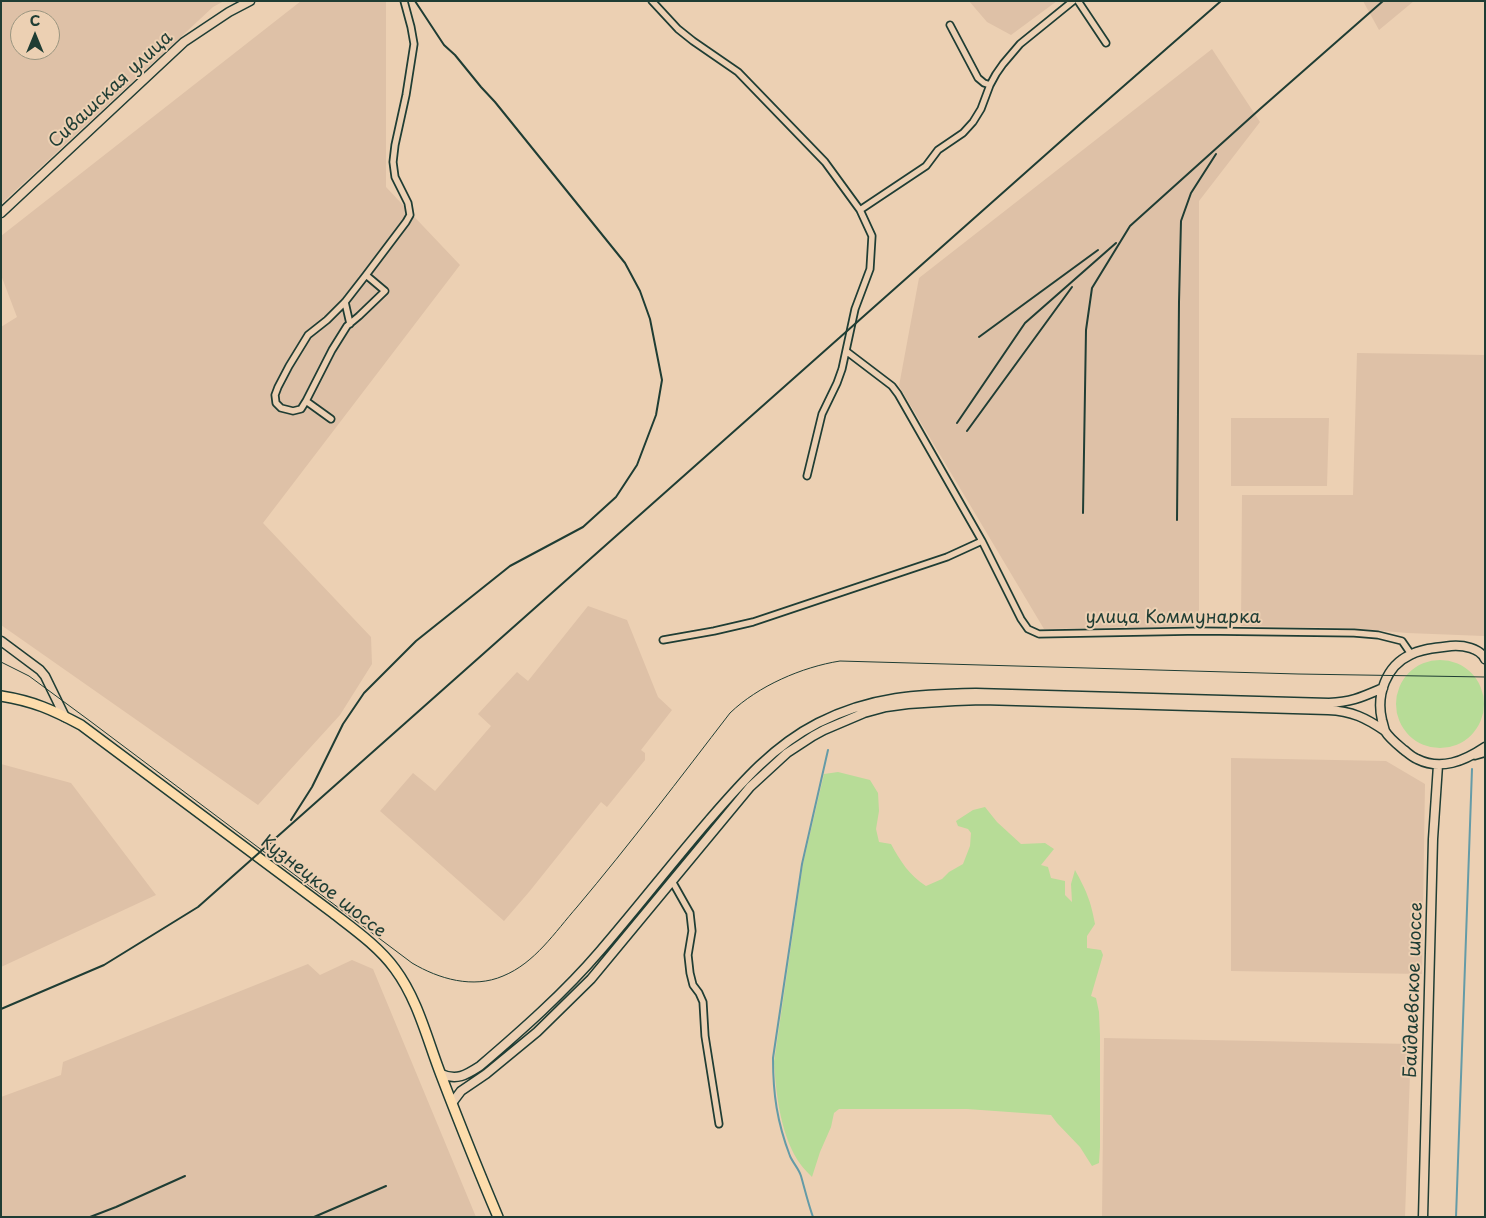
<!DOCTYPE html>
<html>
<head>
<meta charset="utf-8">
<style>
	body { margin:0 }
	#map { position:relative; width:1486px; height:1218px; overflow:hidden; background:#ecd0b3; font-family:"Playpen Sans",sans-serif }
	canvas { display:block }
	.frame { position:absolute; inset:0; border:2px solid #1f3d34; pointer-events:none }
	.north { position:absolute; left:10px; top:10px; width:50px; height:50px; box-sizing:border-box; background:#ecd0b3; border:1px solid #9a9580; border-radius:50%; rotate:0deg; font-size:14px; font-weight:700; line-height:20px; text-align:center; color:#1f3d34 }
	.north::after { content:''; display:block; margin:auto; width:18px; height:22px; background:#1f3d34; clip-path:polygon(50% 0,100% 100%,50% 72%,0 100%) }
</style>
</head>
<body>
<div id="map">
<canvas width="1486" height="1218"></canvas>
<div class="frame"></div>
<div class="north">С</div>
</div>
<script>
const ctx = document.querySelector('canvas').getContext('2d');
ctx.lineJoin = 'round';
function paint(path, color) {
  ctx.fillStyle = color;
  ctx.fill(path, 'evenodd');
}
function trace(path, color, width, dash) {
  ctx.strokeStyle = color;
  ctx.lineWidth = width;
  ctx.lineCap = dash ? 'butt' : 'round';
  ctx.setLineDash(dash || []);
  ctx.stroke(path);
}
function label(font, color, halo, rows, align = 'center') {
  ctx.font = font + ' "Playpen Sans",sans-serif';
  ctx.lineWidth = 4;
  ctx.setLineDash([]);
  ctx.textBaseline = 'middle';
  ctx.strokeStyle = halo;
  ctx.fillStyle = color;
  for (const [text, x, y, turn = 0] of rows) {
    ctx.save();
    ctx.translate(x, y);
    ctx.rotate((+turn || 0) * Math.PI / 180);
    ctx.textAlign = isNaN(turn) ? turn : align;
    if (halo) ctx.strokeText(text, 0, 0);
    ctx.fillText(text, 0, 0);
    ctx.restore();
  }
}
paint(new Path2D(`
	M 1,1 L 224,1 L 213,7 L 1,204 ZM 20,20 L 50,20 L 50,50 L 20,50 Z
	M 301,1 L 386,1 L 386,187 L 460,265 L 263,523 L 371,637 L 372,664 L 340,715 L 258,805 L 1,625 L 1,327 L 17,317 L 1,275 L 1,236 Z
	M 969,1 L 1057,1 L 1011,35 L 987,22 Z
	M 1363,1 L 1414,1 L 1379,30 Z
	M 1212,49 L 1260,122 L 1199,201 L 1199,626 L 1044,629 L 899,386 L 919,278 Z
	M 1357,353 L 1485,355 L 1484,636 L 1407,633 L 1349,628 L 1241,626 L 1242,495 L 1353,495 Z
	M 1231,418 L 1329,418 L 1327,486 L 1231,486 Z
	M 588,606 L 627,620 L 658,697 L 672,710 L 641,750 L 645,753 L 645,760 L 607,807 L 601,802 L 529,892 L 504,921 L 380,811 L 413,773 L 435,791 L 491,726 L 478,714 L 517,672 L 528,681 Z
	M 1231,758 L 1386,761 L 1425,784 L 1422,974 L 1231,971 Z
	M 1,764 L 71,783 L 156,895 L 1,967 Z
	M 352,960 L 373,969 L 476,1217 L 1,1217 L 1,1097 L 61,1075 L 63,1062 L 308,964 L 320,975 Z
	M 1104,1038 L 1411,1044 L 1405,1217 L 1102,1217 Z`), '#dec1a7');
paint(new Path2D(`
	M1396 704a44 44 0 1 1 88 0a44 44 0 1 1-88 0Z
	M 838,772 L 870,780 L 878,793 L 879,811 L 876,829 L 879,842 L 891,844 C 900,861 910,876 926,886 L 942,879 L 949,872 L 963,864 L 970,846 L 971,833 L 968,829 L 958,826 L 956,821 L 973,810 L 985,807 L 997,822 L 1021,844 L 1045,843 L 1054,849 L 1041,865 L 1048,867 L 1051,878 L 1065,881 L 1065,895 L 1072,902 L 1071,884 L 1075,870 C 1086,890 1091,901 1095,924 L 1087,936 L 1087,948 L 1101,950 L 1103,955 L 1091,996 L 1096,998 L 1099,1012 L 1100,1036 L 1100,1147 L 1099,1163 L 1092,1166 L 1080,1147 L 1057,1123 L 1051,1115 L 967,1109 L 839,1109 L 834,1113 L 831,1127 L 820,1152 L 812,1177 C 808,1173 804,1169 801,1165 C 781,1138 776,1095 774,1062 L 803,864 L 824,774 Z`), '#b7dc97');
trace(new Path2D(`
	M 813,1217 C 808,1203 805,1190 801,1176 C 799,1169 793,1163 790,1156 C 777,1122 773,1094 773,1058 L 802,864 L 828,750
	M 1456,1217 L 1472,769`), '#649ba7', 2);
const street = new Path2D(`
	M 652,1 L 678,29 L 693,41 L 738,72 L 825,162 L 860,210 L 872,236 L 870,269 L 855,309 L 842,369 L 837,383 L 822,414 L 807,476
	M 1078,1 L 1106,43
	M 950,25 L 978,78 L 984,83 L 990,85
	M 860,210 L 926,166 L 938,150 L 963,133 L 973,122 L 981,109 L 990,85 L 996,74 L 1003,64 L 1020,44 L 1073,1
	M 345,302 L 350,324
	M 846,351 L 892,386 L 898,394 L 982,541 L 1021,619 L 1028,629 L 1039,634 L 1201,631 L 1354,633 L 1378,635 L 1402,641 L 1411,654
	M 306,401 L 301,409 L 293,411 L 281,408 L 276,403 L 275,395 L 278,387 L 289,366 L 308,335 L 327,320 L 345,302 L 366,275
	M 331,419 L 306,401 L 332,350 L 347,326 L 359,316 L 385,291 L 366,275 L 406,222 L 410,215 L 408,203 L 395,177 L 393,162 L 395,145 L 406,95 L 414,44 L 411,27 L 404,1
	M 663,640 L 714,631 L 753,622 L 947,557 L 982,541
	M 1475,756 L 1485,753
	M 672,881 L 690,913 L 692,931 L 688,955 L 690,973 L 693,985 L 699,993 L 703,1002 L 705,1036 L 719,1124`);
const secondary = new Path2D(`
	M 1,213 L 184,42 L 229,12 L 250,1
	M 1,641 L 40,670 L 45,676 L 65,717
	M 1485,659 C 1480,648 1463,645 1451,646 C 1438,648 1422,648 1410,655 C 1386,666 1376,695 1382,720 C 1383,723 1384,728 1385,731 C 1389,738 1398,745 1404,750 C 1408,753 1412,757 1417,759 C 1441,771 1464,761 1485,747
	M 441,1074 C 457,1081 466,1075 480,1066 C 522,1030 564,993 600,951 C 637,908 672,863 709,820 C 742,782 773,746 818,723 C 871,696 919,694 976,693 L 1329,703 C 1352,702 1362,697 1383,688
	M 452,1103 L 461,1091 L 486,1074 L 537,1032 L 591,979 L 750,787 L 787,753 L 813,736 L 824,730 L 864,713 L 886,707 L 908,704 L 955,701 L 982,700 L 1328,710 C 1352,711 1366,718 1385,731
	M 1423,1217 L 1433,839 L 1438,765`);
const primary = new Path2D(`
	M 1,696 C 33,701 53,710 81,725 L 333,913 C 355,930 379,947 395,969 C 418,1000 427,1039 441,1075 C 459,1122 478,1170 498,1217`);
trace(street, '#1f3d34', 9);
trace(secondary, '#1f3d34', 11);
trace(primary, '#1f3d34', 12);
trace(street, '#ecd0b3', 5.5);
trace(secondary, '#ecd0b3', 8);
trace(primary, '#fddcac', 9);
trace(new Path2D(`
	M 1,662 L 29,676 L 90,721 L 412,963 C 439,979 473,989 503,976 C 535,963 555,932 577,907 C 630,844 680,778 730,713 C 758,686 802,667 840,661 L 1298,674 L 1485,677`), '#1f3d34', 1);
trace(new Path2D(`
	M 979,337 L 1098,250
	M 957,423 L 1025,323 L 1116,243
	M 967,431 L 1072,287
	M 1083,513 L 1086,330 L 1092,288 L 1130,226 L 1260,109 L 1383,1
	M 1177,520 L 1179,302 L 1181,221 L 1191,193 L 1216,154
	M 291,820 L 312,787 L 343,724 L 364,693 L 416,641 L 510,566 L 583,527 L 616,497 L 637,465 L 656,415 L 662,380 L 650,319 L 640,291 L 625,263 L 495,102 L 481,87 L 455,55 L 444,45 L 415,1
	M 1,1009 L 104,965 L 198,907 L 1078,126 L 1221,1
	M 90,1217 L 116,1207 L 185,1176
	M 314,1217 L 386,1186`), '#1f3d34', 2);
label('18px', '#1f3d34', '#ecd0b3', [
	["Сивашская улица",111,90,-43],
	["улица Коммунарка",1173,618],
	["Кузнецкое шоссе",323,887,38],
	["Байдаевское шоссе",1414,990,-88]
]);
</script>
</body>
</html>
